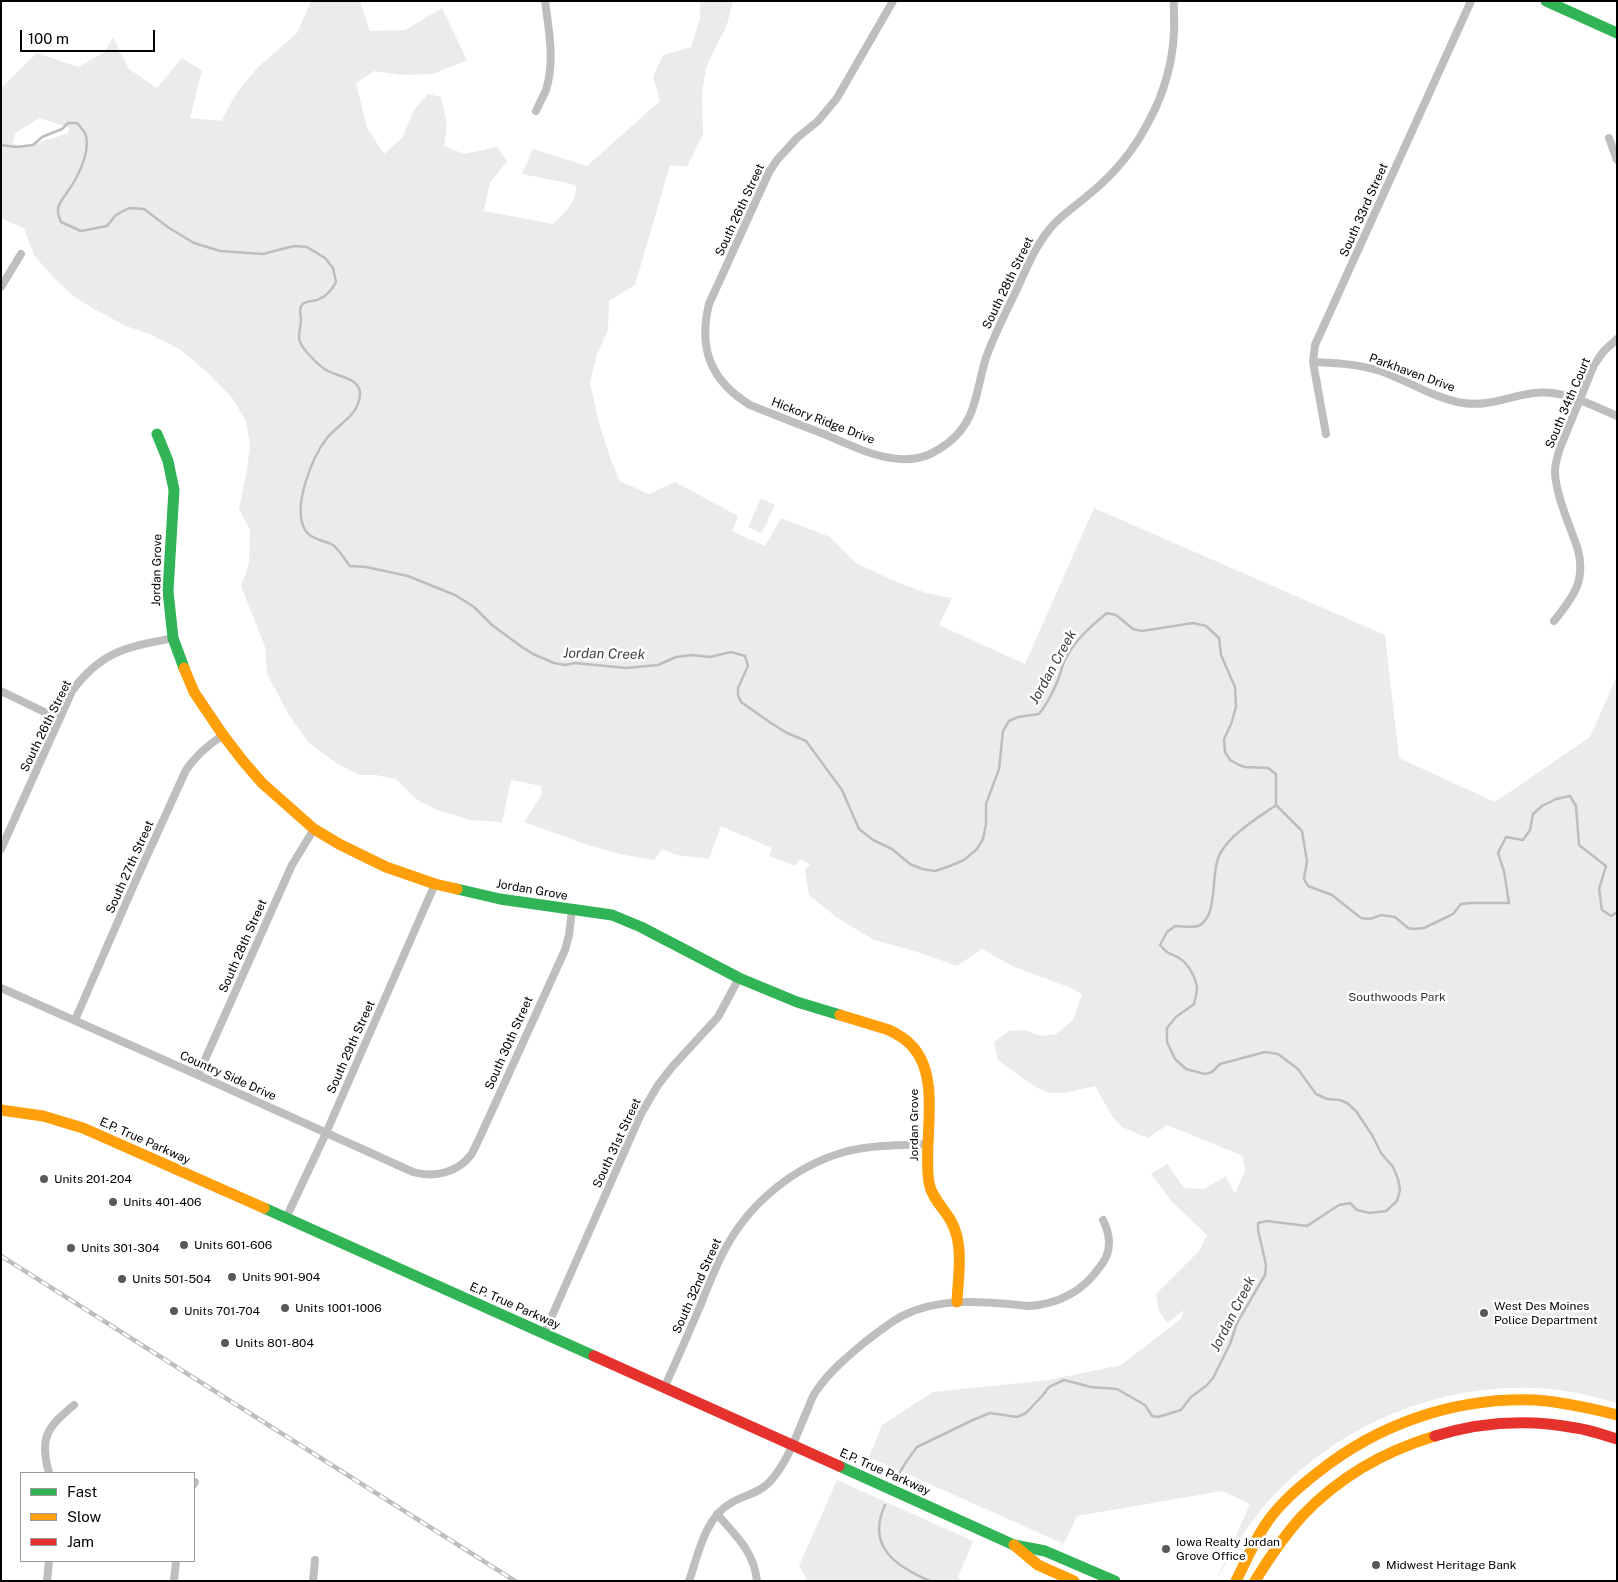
<!DOCTYPE html>
<html>
<head>
<meta charset="utf-8">
<style>
	body { margin:0 }
	#map { position:relative; width:1618px; height:1582px; overflow:hidden; background:#fff; font-family:"Public Sans",sans-serif }
	canvas { display:block }
	.frame { position:absolute; inset:0; border:2px solid #000; pointer-events:none }
	.legend { position:absolute; left:20px; top:1472px; width:175px; height:90px; box-sizing:border-box; background:#fff; border:1px solid #999; margin:0; padding:6px 9px; list-style:none; font-size:15px; color:#000 }
	.legend li { display:flex; align-items:center; gap:10px; height:25px }
	.legend b { width:25px; border:1px solid #999 }
	.scale { position:absolute; left:20px; top:30px; width:135px; height:22px; box-sizing:border-box; border:2px solid #000; border-top:0; padding-left:6px; font-size:15px; line-height:18px; white-space:nowrap; color:#000; -webkit-text-stroke:4px #fff; paint-order:stroke }
</style>
</head>
<body>
<div id="map">
<canvas width="1618" height="1582"></canvas>
<div class="frame"></div>
<ul class="legend">
<li><b style="height:6px;background:#30b455"></b>Fast</li>
<li><b style="height:6px;background:#ff9f0a"></b>Slow</li>
<li><b style="height:6px;background:#e5322d"></b>Jam</li>
</ul>
<div class="scale">100 m</div>
</div>
<script>
const ctx = document.querySelector('canvas').getContext('2d');
ctx.lineJoin = 'round';
function paint(path, color) {
  ctx.fillStyle = color;
  ctx.fill(path, 'evenodd');
}
function trace(path, color, width, dash) {
  ctx.strokeStyle = color;
  ctx.lineWidth = width;
  ctx.lineCap = dash ? 'butt' : 'round';
  ctx.setLineDash(dash || []);
  ctx.stroke(path);
}
function label(font, color, halo, rows, align = 'center') {
  ctx.font = font + ' "Public Sans",sans-serif';
  ctx.lineWidth = 5;
  ctx.setLineDash([]);
  ctx.textBaseline = 'middle';
  ctx.strokeStyle = halo;
  ctx.fillStyle = color;
  for (const [text, x, y, turn = 0] of rows) {
    ctx.save();
    ctx.translate(x, y);
    ctx.rotate((+turn || 0) * Math.PI / 180);
    ctx.textAlign = isNaN(turn) ? turn : align;
    if (halo) ctx.strokeText(text, 0, 0);
    ctx.fillText(text, 0, 0);
    ctx.restore();
  }
}
paint(new Path2D(`
	M 311,1 L 360,1 L 370,31 L 405,30 L 442,8 L 467,60 L 433,74 L 401,75 L 374,71 L 356,83 L 367,128 L 384,154 L 402,138 L 414,110 L 428,94 L 441,97 L 447,124 L 444,146 L 464,154 L 497,147 L 507,161 L 490,183 L 484,211 L 553,224 C 563,215 578,200 576,185 L 522,174 L 533,149 L 587,166 L 660,101 L 653,77 L 663,55 L 691,47 L 700,18 L 700,1 L 733,1 L 726,28 L 719,40 L 706,68 L 702,93 L 703,134 L 687,167 L 670,165 L 635,285 L 609,301 L 608,330 L 597,354 L 590,383 L 600,426 L 611,460 L 620,481 L 649,494 L 675,482 L 738,516 L 732,531 L 765,546 L 781,518 L 830,537 L 856,563 L 892,580 L 926,593 L 952,598 L 939,625 L 1025,664 L 1094,508 L 1385,635 L 1399,758 L 1495,802 L 1590,737 L 1617,676 L 1617,1403 C 1595,1397 1573,1391 1550,1389 C 1437,1379 1323,1430 1254,1519 C 1239,1538 1228,1560 1216,1581 L 1250,1504 L 1222,1491 L 1077,1516 L 1064,1544 L 869,1457 L 882,1425 L 933,1392 L 1049,1380 L 1121,1365 L 1181,1319 L 1184,1310 L 1167,1323 L 1159,1311 L 1156,1294 L 1199,1251 L 1207,1235 L 1172,1202 L 1151,1174 L 1167,1164 L 1184,1188 L 1204,1189 L 1226,1176 L 1235,1194 L 1246,1168 L 1244,1167 L 1243,1156 L 1170,1126 L 1167,1125 L 1148,1138 L 1122,1127 L 1112,1116 L 1095,1086 C 1082,1089 1066,1094 1052,1093 C 1038,1092 1010,1068 998,1060 L 994,1042 L 1009,1031 L 1025,1030 L 1041,1036 L 1056,1034 L 1073,1020 L 1082,994 L 1071,988 L 1012,966 L 982,949 L 957,966 L 915,951 L 874,940 L 836,917 L 809,895 L 805,870 L 810,864 L 800,859 L 795,866 L 769,856 L 772,848 L 721,826 L 709,859 L 676,855 L 662,849 L 654,860 L 624,855 L 588,845 L 524,822 L 542,794 L 541,786 L 511,780 L 502,822 L 470,820 L 437,810 L 417,800 L 396,779 L 376,775 L 358,775 L 335,762 L 310,744 L 290,717 L 267,674 L 265,647 L 241,586 L 249,564 L 250,530 L 239,509 L 247,469 L 250,446 L 246,421 L 233,399 L 209,374 L 181,350 L 149,334 L 126,326 L 96,310 L 73,296 L 52,276 L 34,255 L 24,228 L 1,218 L 1,88 L 37,53 L 78,67 L 105,52 L 113,37 L 129,69 L 157,88 L 182,58 L 202,71 L 190,118 L 221,121 L 236,94 L 256,69 L 297,33 ZM 40,118 L 70,128 L 67,134 L 25,146 L 13,144 L 15,133 Z
	M 761,498 L 775,505 L 762,533 L 748,527 Z
	M 837,1480 L 973,1541 L 958,1577 L 961,1581 L 808,1581 L 799,1566 Z`), '#ebebeb');
trace(new Path2D(`
	M 1,145 L 16,147 L 33,145 L 42,137 L 62,129 L 68,123 L 77,123 C 80,127 85,131 86,136 C 90,153 78,177 68,191 C 60,203 54,207 61,222 L 81,231 L 107,226 L 116,215 L 129,208 L 144,209 L 169,228 L 194,243 L 220,251 L 263,254 L 286,248 L 295,246 L 307,247 L 325,258 L 333,268 L 336,282 C 332,290 326,297 317,300 C 309,302 301,300 300,311 C 300,314 301,316 301,319 C 301,325 299,331 299,338 C 300,348 320,367 328,371 C 339,377 360,378 360,394 C 359,416 339,423 327,438 C 312,457 293,505 304,528 C 309,539 323,540 333,545 C 338,548 345,560 350,566 L 366,567 L 408,576 L 455,595 L 474,607 L 492,625 L 522,647 L 533,654 L 554,663 L 565,665 L 575,663 L 626,668 L 658,665 L 676,657 L 692,655 L 710,657 L 731,652 L 745,656 L 748,666 L 738,688 L 738,695 L 741,702 L 771,723 L 787,733 L 806,741 L 842,790 L 859,829 L 873,840 L 892,849 L 910,864 L 922,869 L 935,871 L 950,866 L 964,860 L 977,849 L 983,839 L 986,824 L 986,804 L 999,769 L 1003,731 L 1009,721 L 1018,717 L 1039,714 C 1047,704 1053,692 1058,680 C 1061,673 1062,665 1066,658 C 1076,639 1091,626 1107,613 L 1116,615 L 1133,629 L 1142,631 L 1193,623 L 1206,626 L 1219,638 L 1221,655 L 1235,687 L 1236,707 L 1231,724 L 1224,739 L 1225,752 L 1230,760 L 1239,765 L 1245,767 L 1268,768 L 1276,774 L 1276,805
	M 1276,805 L 1302,831 L 1307,861 L 1304,879 L 1308,886 L 1332,895 L 1361,918 L 1370,919 L 1381,915 L 1395,917 L 1408,928 L 1414,929 L 1424,928 L 1447,917 L 1453,914 L 1461,904 L 1471,903 L 1509,903 L 1504,871 L 1498,853 L 1506,837 L 1523,840 L 1530,830 L 1533,814 L 1542,806 L 1556,799 L 1570,796 L 1576,806 L 1579,845 L 1606,866 L 1599,889 L 1602,910 L 1611,916 L 1617,912
	M 898,1475 L 906,1462 L 917,1447 L 973,1420 L 990,1413 L 1017,1417 L 1026,1413 L 1043,1395 L 1049,1387 L 1064,1380 L 1091,1387 L 1117,1389 L 1145,1405 L 1152,1416 L 1158,1417 L 1181,1410 L 1191,1397 L 1206,1386 L 1213,1378 L 1230,1344 L 1237,1323 L 1265,1275 L 1266,1265 L 1258,1230 L 1258,1223 L 1267,1221 L 1307,1226 L 1339,1205 L 1350,1203 L 1357,1210 L 1370,1213 L 1386,1211 L 1397,1201 L 1400,1190 L 1398,1179 L 1393,1167 L 1381,1153 L 1372,1135 L 1356,1111 L 1347,1103 L 1340,1100 L 1327,1099 L 1316,1094 L 1298,1069 L 1278,1054 L 1265,1052 L 1220,1064 L 1212,1072 L 1205,1074 L 1186,1069 L 1175,1059 L 1167,1042 L 1167,1028 L 1176,1017 L 1194,1004 C 1195,999 1197,993 1197,988 C 1196,978 1188,963 1179,958 C 1168,952 1169,955 1160,945 L 1167,932 L 1175,926 C 1181,926 1191,928 1198,926 C 1220,917 1209,871 1221,852 C 1232,833 1258,818 1276,805
	M 885,1505 C 866,1546 895,1566 930,1581`), '#bdbdbd', 2.5);
trace(new Path2D(`
	M 893,1 L 837,98 L 818,121 L 797,138 L 777,160 L 769,172 L 709,304 C 698,349 711,381 750,405 C 775,415 800,425 824,434 C 853,446 886,464 918,458 C 929,456 940,449 948,443 C 978,419 975,392 986,358 C 994,335 1006,312 1017,289 C 1027,267 1037,242 1054,224 C 1066,212 1079,203 1092,192 C 1116,172 1136,147 1150,119 C 1164,93 1173,61 1174,32 C 1175,21 1173,11 1174,1
	M 536,111 C 539,104 543,97 546,90 C 555,61 549,31 545,1
	M 1609,138 L 1617,160
	M 1,287 L 21,254
	M 1313,362 C 1335,363 1356,364 1377,370 C 1406,379 1432,398 1463,403 C 1488,407 1509,396 1534,393 C 1563,389 1591,405 1617,416
	M 1326,434 L 1313,362 L 1315,345 L 1471,1
	M 1554,621 C 1573,597 1586,582 1578,550 C 1571,528 1555,494 1555,471 C 1555,463 1558,455 1560,448 L 1594,365 L 1603,352 L 1617,339
	M 1,691 L 59,719
	M 1,849 L 72,691 C 101,651 127,647 173,638
	M 1,988 L 198,1075 L 413,1172 C 434,1178 457,1173 471,1155 C 474,1150 477,1143 480,1137 L 565,950 L 569,935 L 572,910
	M 75,1020 L 136,880 L 186,770 C 196,755 208,745 223,735
	M 198,1075 L 292,865 L 314,829
	M 286,1218 L 326,1133 L 435,884
	M 544,1334 L 641,1114 L 658,1085 L 672,1067 L 718,1017 L 739,978
	M 664,1388 C 677,1360 689,1332 701,1304 C 708,1286 715,1268 724,1251 C 749,1203 795,1165 848,1151 C 874,1145 901,1145 928,1144
	M 49,1473 C 39,1438 47,1427 74,1405
	M 194,1484 L 195,1482
	M 717,1514 C 735,1535 754,1551 757,1581
	M 47,1581 L 49,1561
	M 174,1581 L 176,1561
	M 313,1581 L 315,1560
	M 689,1581 C 698,1555 705,1517 731,1503 C 746,1494 762,1493 773,1478 C 789,1459 797,1433 807,1411 C 810,1404 812,1396 817,1390 C 829,1372 848,1356 865,1342 C 877,1333 889,1323 902,1316 C 941,1296 987,1302 1029,1306 C 1058,1304 1082,1292 1099,1268 C 1105,1261 1109,1252 1109,1243 C 1109,1235 1107,1228 1103,1220`), '#bebebe', 8);
trace(new Path2D(`
	M 1546,1 L 1617,33
	M 157,434 L 168,461 L 174,490 L 168,591 L 173,638 L 184,668
	M 457,889 L 500,899 L 612,915 L 641,927 L 739,978 L 797,1002 L 840,1015
	M 264,1208 L 594,1356
	M 839,1466 L 1014,1545
	M 1014,1545 L 1045,1551 L 1115,1581`), '#30b455', 11);
trace(new Path2D(`
	M 184,668 L 194,692 L 223,735 L 243,761 L 262,783 L 314,829 L 339,844 L 386,867 L 435,884 L 457,889
	M 840,1015 L 889,1030 C 897,1034 905,1038 911,1045 C 943,1077 922,1142 929,1183 C 932,1199 945,1209 952,1223 C 964,1246 958,1276 957,1302
	M 1,1110 L 43,1116 L 83,1128 L 264,1208
	M 1014,1545 L 1038,1565 L 1074,1581
	M 1236,1581 C 1246,1561 1255,1539 1268,1521 C 1281,1502 1299,1487 1317,1473 C 1378,1424 1455,1397 1535,1400 C 1563,1402 1590,1408 1617,1415
	M 1255,1581 C 1269,1558 1284,1536 1302,1516 C 1338,1478 1385,1451 1435,1436`), '#ff9f0a', 11);
trace(new Path2D(`
	M 594,1356 L 839,1466
	M 1435,1436 C 1480,1422 1529,1419 1576,1428 C 1590,1430 1604,1435 1617,1439`), '#e5322d', 11);
const rail = new Path2D(`
	M 1,1256 L 515,1581`);
trace(rail, '#bebebe', 4.5);
trace(rail, '#fff', 2.5, [8]);
for (const [x, y, r, color] of [
	[44,1179,5,"#595959"],
	[113,1202,5,"#595959"],
	[184,1245,5,"#595959"],
	[71,1248,5,"#595959"],
	[232,1277,5,"#595959"],
	[122,1279,5,"#595959"],
	[285,1308,5,"#595959"],
	[174,1311,5,"#595959"],
	[1484,1313,5,"#595959"],
	[225,1343,5,"#595959"],
	[1166,1549,5,"#595959"],
	[1376,1565,5,"#595959"]
]) {
  const dot = new Path2D();
  dot.arc(x, y, r, 0, 2 * Math.PI);
  ctx.fillStyle = color;
  ctx.fill(dot);
  trace(dot, '#fff', 2);
}
label('12px', '#000', '#fff', [
	["South 26th Street",740,210,-65],
	["South 33rd Street",1364,210,-66],
	["South 28th Street",1008,283,-64],
	["Parkhaven Drive",1412,373,20],
	["South 34th Court",1568,403,-67],
	["Hickory Ridge Drive",823,421,21],
	["Jordan Grove",157,570,-89],
	["South 26th Street",46,726,-64],
	["South 27th Street",130,867,-66],
	["Jordan Grove",532,890,10],
	["South 28th Street",243,946,-66],
	["South 30th Street",509,1043,-66],
	["South 29th Street",351,1047,-66],
	["Country Side Drive",228,1076,24],
	["Jordan Grove",914,1125,-90],
	["E.P. True Parkway",145,1141,24],
	["South 31st Street",617,1143,-65],
	["South 32nd Street",697,1286,-66],
	["E.P. True Parkway",515,1306,24],
	["E.P. True Parkway",885,1472,24]
]);
label('12px', '#313131', '#fff', [
	["Southwoods Park",1397,997]
]);
label('12px', '#000', '#fff', [
	["Units 201-204",54,1179],
	["Units 401-406",123,1202],
	["Units 601-606",194,1245],
	["Units 301-304",81,1248],
	["Units 901-904",242,1277],
	["Units 501-504",132,1279],
	["West Des Moines",1494,1306],
	["Police Department",1494,1320],
	["Units 1001-1006",295,1308],
	["Units 701-704",184,1311],
	["Units 801-804",235,1343],
	["Iowa Realty Jordan",1176,1542],
	["Grove Office",1176,1556],
	["Midwest Heritage Bank",1386,1565]
], 'left');
label('italic 14px', '#424242', '#fff', [
	["Jordan Creek",604,654,1],
	["Jordan Creek",1053,667,-61],
	["Jordan Creek",1233,1314,-63]
]);
</script>
</body>
</html>
